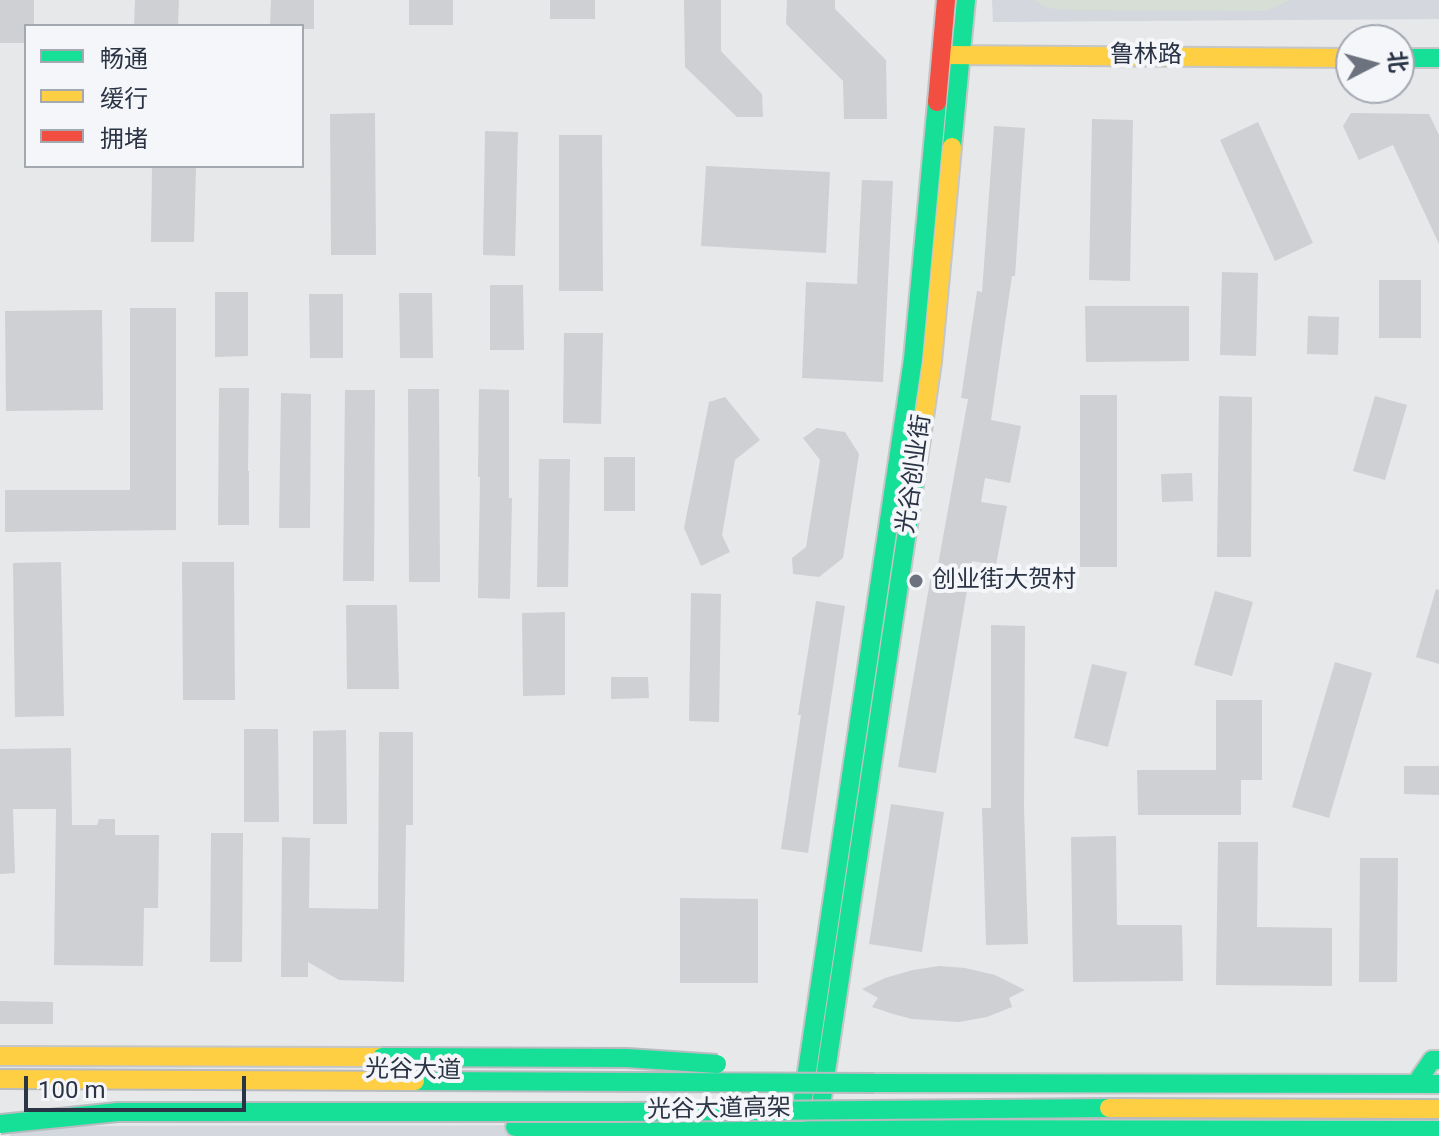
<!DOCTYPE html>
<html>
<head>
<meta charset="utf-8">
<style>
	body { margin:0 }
	#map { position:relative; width:1439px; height:1136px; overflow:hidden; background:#e6e8ea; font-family:Roboto,"Noto Sans SC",sans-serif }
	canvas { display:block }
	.legend { position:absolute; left:24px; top:24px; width:280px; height:144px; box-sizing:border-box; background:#f4f6f9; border:2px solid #a4a8b1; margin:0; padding:10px 14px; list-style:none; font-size:24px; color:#2b3445 }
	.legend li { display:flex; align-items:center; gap:16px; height:40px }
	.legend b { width:40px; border:2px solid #a4a8b1 }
	.north { position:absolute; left:1335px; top:24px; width:80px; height:80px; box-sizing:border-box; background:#f4f6f9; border:2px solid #a4a8b1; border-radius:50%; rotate:84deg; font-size:22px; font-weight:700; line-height:32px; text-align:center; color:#2b3445 }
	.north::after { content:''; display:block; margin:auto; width:28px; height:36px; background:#6c737f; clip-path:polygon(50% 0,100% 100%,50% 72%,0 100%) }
	.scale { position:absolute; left:24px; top:1076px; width:222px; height:36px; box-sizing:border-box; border:4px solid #2b3445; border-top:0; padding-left:10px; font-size:24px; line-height:28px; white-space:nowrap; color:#2b3445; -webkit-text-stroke:6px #f4f6f9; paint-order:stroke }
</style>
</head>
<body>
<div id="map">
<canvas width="1439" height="1136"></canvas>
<ul class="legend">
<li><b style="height:10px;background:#16e098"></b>畅通</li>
<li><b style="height:10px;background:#ffcf43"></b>缓行</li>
<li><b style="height:10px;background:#f24e42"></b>拥堵</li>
</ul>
<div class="north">北</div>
<div class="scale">100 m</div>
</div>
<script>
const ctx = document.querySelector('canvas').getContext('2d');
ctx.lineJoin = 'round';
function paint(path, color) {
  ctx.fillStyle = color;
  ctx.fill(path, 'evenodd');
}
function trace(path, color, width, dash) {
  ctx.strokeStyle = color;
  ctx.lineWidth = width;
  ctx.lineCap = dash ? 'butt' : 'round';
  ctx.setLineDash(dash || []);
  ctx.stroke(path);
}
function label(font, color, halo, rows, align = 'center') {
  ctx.font = font + ' Roboto,"Noto Sans SC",sans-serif';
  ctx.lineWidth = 8;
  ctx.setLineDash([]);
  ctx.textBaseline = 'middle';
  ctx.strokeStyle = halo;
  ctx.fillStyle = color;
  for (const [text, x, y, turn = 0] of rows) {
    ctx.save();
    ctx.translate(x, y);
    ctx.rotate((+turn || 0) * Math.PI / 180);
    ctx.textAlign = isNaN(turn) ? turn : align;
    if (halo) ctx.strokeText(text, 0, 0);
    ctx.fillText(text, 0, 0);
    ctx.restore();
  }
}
paint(new Path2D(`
	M 992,0 L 1439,0 L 1439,19 L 993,22 Z
	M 752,1125 L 764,1136 L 10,1136 L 9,1126 Z`), '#d4d7dd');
paint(new Path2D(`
	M 1034,0 L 1290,0 L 1276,7 L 1264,11 L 1063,10 L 1048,8 Z`), '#d6ded6');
paint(new Path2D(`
	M 0,0 L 34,0 L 34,26 L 26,26 L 26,43 L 0,43 Z
	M 135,0 L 179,0 L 178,26 L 134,26 Z
	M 271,0 L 314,0 L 314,29 L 302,29 L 302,26 L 270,26 Z
	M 409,0 L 453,0 L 453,25 L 409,25 Z
	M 550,0 L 595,0 L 595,19 L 550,19 Z
	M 684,0 L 721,0 L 721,51 L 762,94 L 763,117 L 737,117 L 685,67 Z
	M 787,0 L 835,0 L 835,9 L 886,60 L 887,119 L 844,119 L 843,81 L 786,24 Z
	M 375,113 L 376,255 L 331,255 L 330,114 Z
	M 1351,113 L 1429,114 L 1439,135 L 1439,244 L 1393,145 L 1359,160 L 1343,126 Z
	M 1092,119 L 1133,120 L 1130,281 L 1089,280 Z
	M 1258,122 L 1313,243 L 1275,261 L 1220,140 Z
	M 994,126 L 1025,128 L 1015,276 L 1012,276 L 991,420 L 1021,426 L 1010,483 L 985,478 L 981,502 L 1007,506 L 996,565 L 972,561 L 936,773 L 898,767 L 931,575 L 936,576 L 968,399 L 961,398 L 977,291 L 982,292 Z
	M 485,131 L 518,132 L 515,256 L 483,255 Z
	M 559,135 L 602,135 L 603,291 L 559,291 Z
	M 152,166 L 196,166 L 194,242 L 151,242 Z
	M 706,166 L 830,172 L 826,253 L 701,246 Z
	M 862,180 L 893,181 L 883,382 L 802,378 L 806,282 L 857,284 Z
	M 1222,272 L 1258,273 L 1256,356 L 1220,355 Z
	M 1379,280 L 1421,280 L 1421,338 L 1379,338 Z
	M 490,285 L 523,285 L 524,350 L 490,350 Z
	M 215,292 L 248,292 L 248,356 L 215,357 Z
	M 399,293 L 432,293 L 433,358 L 400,358 Z
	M 309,294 L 343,294 L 343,358 L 310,358 Z
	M 1085,306 L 1189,306 L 1189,361 L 1086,362 Z
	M 130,308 L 176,308 L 176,530 L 5,532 L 5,490 L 130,490 Z
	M 102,310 L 103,410 L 6,411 L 5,311 Z
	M 1308,316 L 1339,317 L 1338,355 L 1307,354 Z
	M 564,333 L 603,333 L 601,424 L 563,423 Z
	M 219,388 L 249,388 L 248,471 L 249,471 L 249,525 L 218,525 Z
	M 408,389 L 439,389 L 440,582 L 409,582 Z
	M 479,389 L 509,390 L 509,498 L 512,498 L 510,599 L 478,598 L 480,477 L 478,477 Z
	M 345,390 L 375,390 L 374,581 L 343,581 Z
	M 281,393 L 311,394 L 310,528 L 279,528 Z
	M 1080,395 L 1117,395 L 1117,567 L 1080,567 Z
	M 1219,396 L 1252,397 L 1251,557 L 1217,557 Z
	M 1375,396 L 1407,405 L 1385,480 L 1353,471 Z
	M 725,397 L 760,440 L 735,460 L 722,535 L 730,552 L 701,566 L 684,528 L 709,402 Z
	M 817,428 L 845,432 L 859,454 L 843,558 L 819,577 L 793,574 L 792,558 L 806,547 L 820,460 L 803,438 Z
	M 604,457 L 635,457 L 635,511 L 604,511 Z
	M 539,459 L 570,459 L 568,587 L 537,587 Z
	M 1192,473 L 1193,501 L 1162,502 L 1161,474 Z
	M 61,562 L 64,716 L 15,717 L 13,563 Z
	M 182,562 L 234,562 L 235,700 L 183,700 Z
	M 1436,589 L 1439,590 L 1439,664 L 1416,657 Z
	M 1215,591 L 1253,602 L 1232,676 L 1194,665 Z
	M 691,593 L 721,594 L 719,722 L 689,721 Z
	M 816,601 L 845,606 L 808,853 L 781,849 L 801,715 L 798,715 Z
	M 346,605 L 397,605 L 399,689 L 347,689 Z
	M 565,612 L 565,695 L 523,696 L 522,613 Z
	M 991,625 L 1025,626 L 1024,807 L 1028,944 L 986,945 L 982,808 L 991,808 Z
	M 1335,662 L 1372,673 L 1329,818 L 1292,807 Z
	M 1092,664 L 1127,672 L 1108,747 L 1074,738 Z
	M 611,677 L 648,677 L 649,698 L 611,699 Z
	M 1216,700 L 1262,700 L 1262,780 L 1241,780 L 1241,815 L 1138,815 L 1137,770 L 1216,770 Z
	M 244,729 L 278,729 L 279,822 L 244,822 Z
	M 346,730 L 347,824 L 313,824 L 313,731 Z
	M 379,732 L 413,732 L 413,825 L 406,825 L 404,982 L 339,980 L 308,962 L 308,977 L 281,977 L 282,837 L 310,838 L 309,908 L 378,909 Z
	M 71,748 L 72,825 L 97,825 L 99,819 L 115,819 L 115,835 L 159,835 L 158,908 L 144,908 L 143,966 L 54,965 L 56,809 L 13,809 L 15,873 L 0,874 L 0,749 Z
	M 1404,766 L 1439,766 L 1439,795 L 1404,794 Z
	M 891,804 L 944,812 L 922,952 L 869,944 Z
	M 211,833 L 243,833 L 242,962 L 210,962 Z
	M 1116,836 L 1117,925 L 1182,925 L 1183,981 L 1073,982 L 1071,837 Z
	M 1218,842 L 1258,842 L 1257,927 L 1332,928 L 1332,986 L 1216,985 Z
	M 1360,858 L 1398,858 L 1397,982 L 1359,982 Z
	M 680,898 L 758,899 L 758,983 L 680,983 Z
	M 939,966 L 965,968 L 995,975 L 1025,990 L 1009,998 L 1012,1007 L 987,1017 L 959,1022 L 912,1019 L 893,1014 L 872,1007 L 878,998 L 862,989 L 885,978 L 913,970 Z
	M 0,1001 L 53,1002 L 53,1024 L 0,1024 Z`), '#ced0d3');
const fast = new Path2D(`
	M 1399,58 L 1439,58
	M 952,147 L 966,0
	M 1419,1079 L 1432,1060 L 1439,1060
	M 874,1083 L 1439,1084
	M 803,1098 L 913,359 L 937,102
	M 822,1098 L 921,438
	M 515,1127 L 801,1131 L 817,1129 L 1439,1130`);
const slow = new Path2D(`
	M 945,55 L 1351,58
	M 921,438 L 932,362 L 952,147
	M 0,1056 L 382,1057`);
const jam = new Path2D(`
	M 937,102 L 946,0`);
trace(fast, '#c4c6c8', 22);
trace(slow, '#c4c6c8', 22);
trace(jam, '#c4c6c8', 22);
trace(fast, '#16e098', 18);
trace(slow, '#ffcf43', 18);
trace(jam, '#f24e42', 18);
const fastBridge = new Path2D(`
	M 382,1057 L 627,1058 L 717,1064
	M 415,1081 L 874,1083
	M 0,1124 L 118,1112 L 624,1112 L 1109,1108`);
const slowBridge = new Path2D(`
	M 0,1079 L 415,1081
	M 1109,1108 L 1439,1109`);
trace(fastBridge, '#b8bbbf', 22, []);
trace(slowBridge, '#b8bbbf', 22, []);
trace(fastBridge, '#16e098', 18);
trace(slowBridge, '#ffcf43', 18);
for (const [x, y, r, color] of [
	[916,581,8,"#6c737f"]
]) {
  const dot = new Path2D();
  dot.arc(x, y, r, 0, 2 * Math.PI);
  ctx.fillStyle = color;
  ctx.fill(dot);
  trace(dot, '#f4f6f9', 3);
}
label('24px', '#2b3445', '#f4f6f9', [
	["鲁林路",1146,56],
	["光谷创业街",915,474,-82],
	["光谷大道",413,1071,1],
	["光谷大道高架",719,1110,-1]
]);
label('24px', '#2b3445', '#f4f6f9', [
	["创业街大贺村",932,581]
], 'left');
</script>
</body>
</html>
